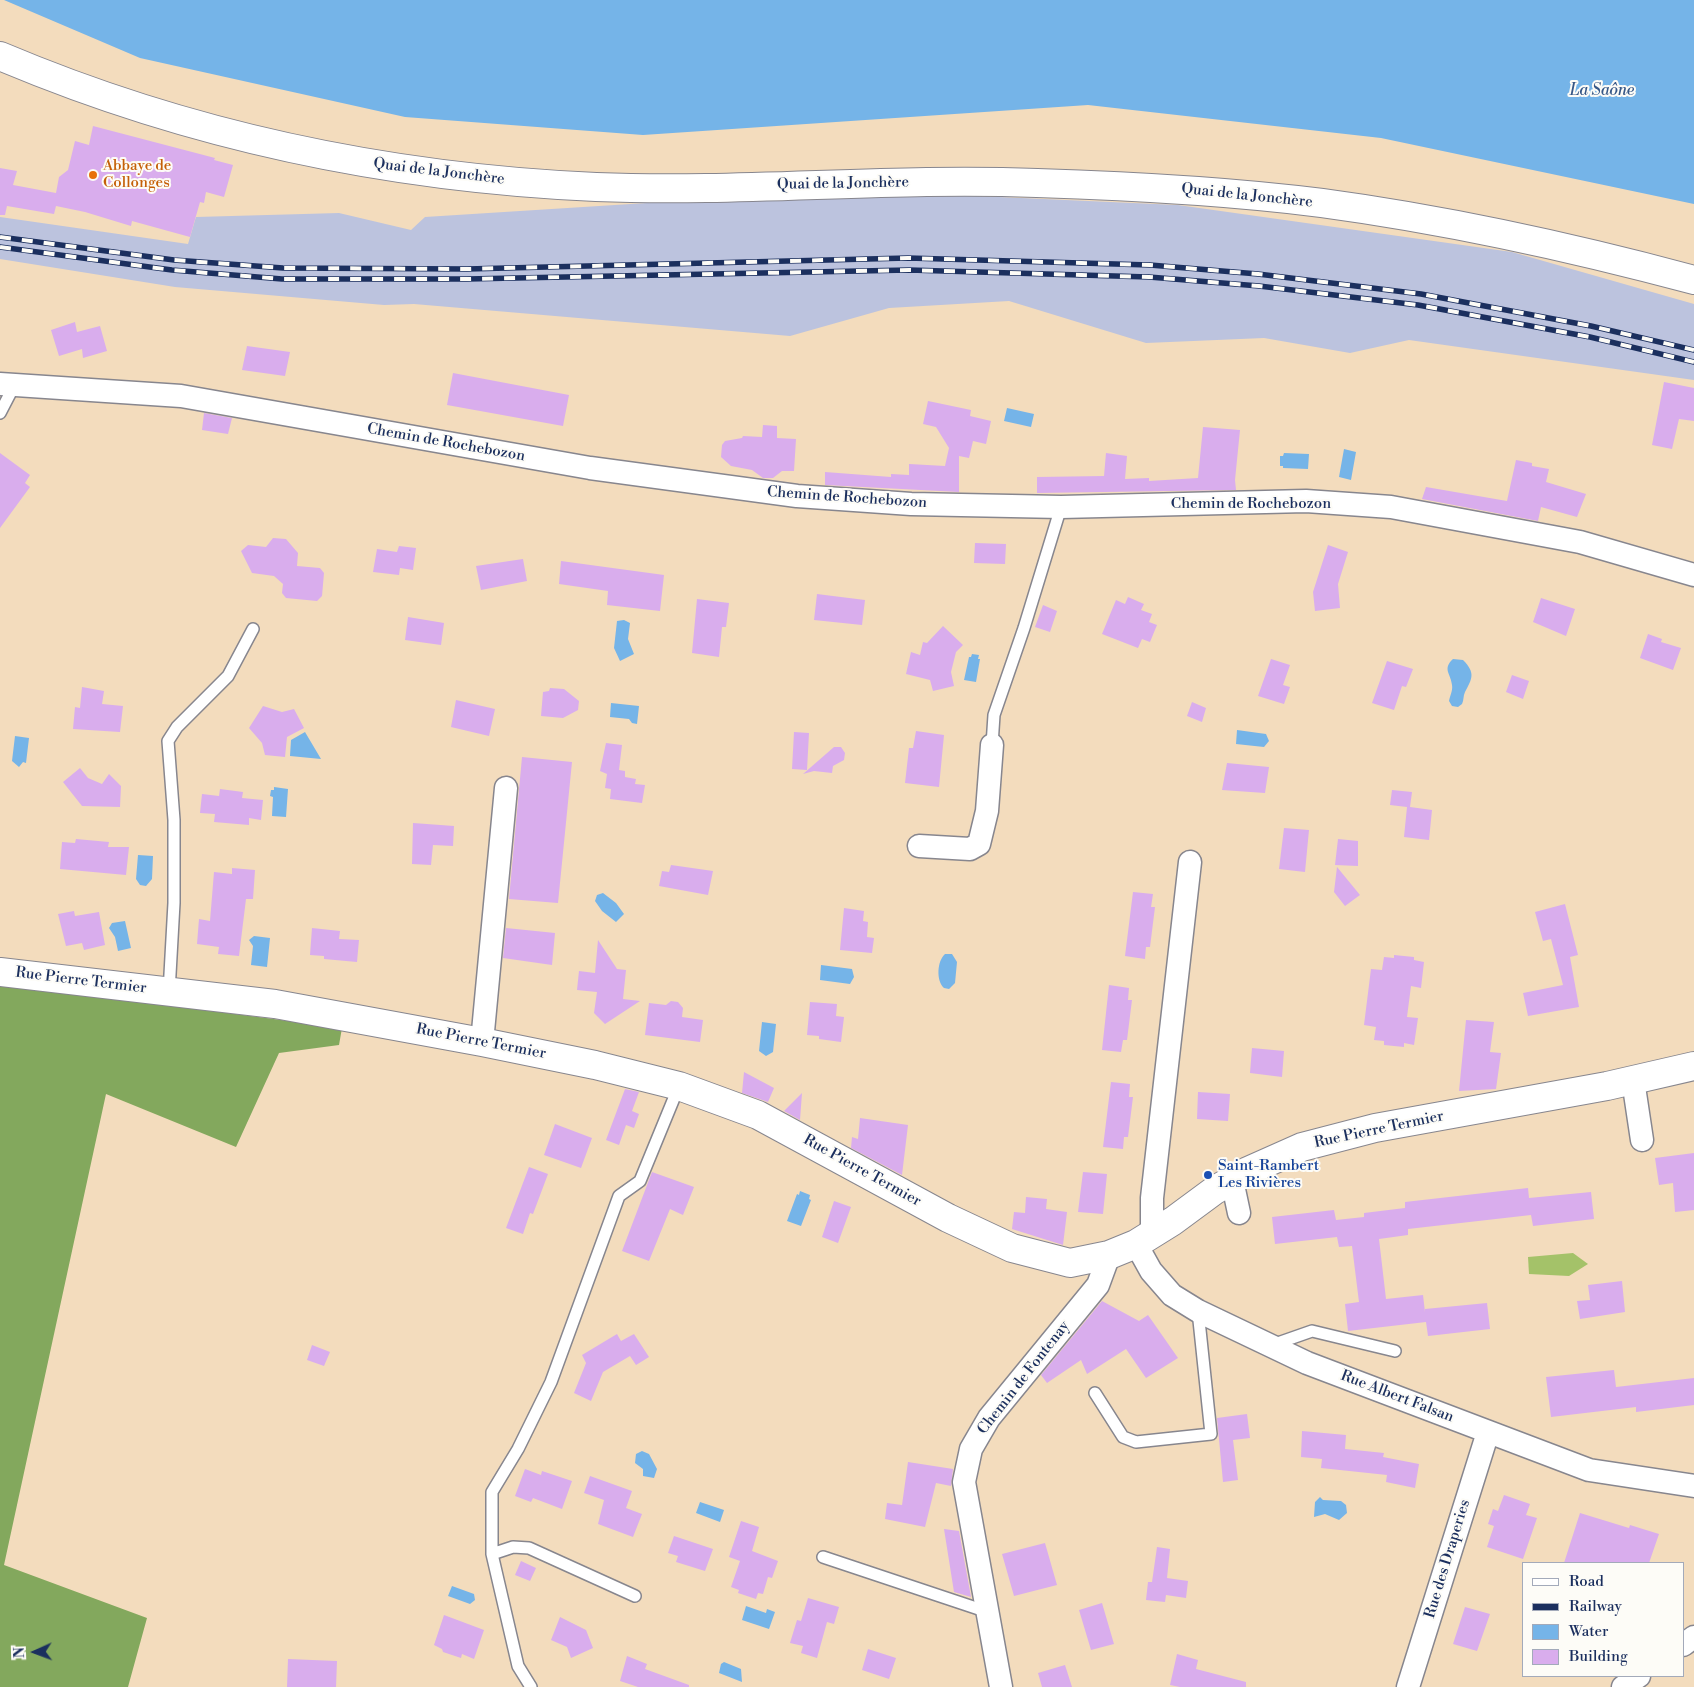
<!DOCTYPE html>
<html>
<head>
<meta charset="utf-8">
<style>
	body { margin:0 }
	#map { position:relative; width:1694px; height:1687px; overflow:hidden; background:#f3dcbd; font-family:"Libre Bodoni",serif }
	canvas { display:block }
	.legend { position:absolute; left:1522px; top:1562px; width:162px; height:115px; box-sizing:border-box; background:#fdfcf7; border:1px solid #a3aaba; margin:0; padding:6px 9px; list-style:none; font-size:15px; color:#1b2f5e }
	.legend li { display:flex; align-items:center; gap:10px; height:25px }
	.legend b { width:25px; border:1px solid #a3aaba }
	.north { position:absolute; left:10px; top:1627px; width:50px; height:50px; -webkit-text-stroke:4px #fdfcf7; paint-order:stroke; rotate:268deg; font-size:14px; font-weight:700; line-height:20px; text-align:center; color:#1b2f5e }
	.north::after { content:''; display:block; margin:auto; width:18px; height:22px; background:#1b2f5e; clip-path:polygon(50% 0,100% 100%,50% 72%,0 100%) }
</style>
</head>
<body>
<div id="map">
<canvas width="1694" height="1687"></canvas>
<ul class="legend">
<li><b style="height:6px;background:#fff"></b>Road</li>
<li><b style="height:6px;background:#1b2f5e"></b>Railway</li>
<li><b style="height:14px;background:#75b4e8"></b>Water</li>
<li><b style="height:14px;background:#d9aded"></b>Building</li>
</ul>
<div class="north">N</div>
</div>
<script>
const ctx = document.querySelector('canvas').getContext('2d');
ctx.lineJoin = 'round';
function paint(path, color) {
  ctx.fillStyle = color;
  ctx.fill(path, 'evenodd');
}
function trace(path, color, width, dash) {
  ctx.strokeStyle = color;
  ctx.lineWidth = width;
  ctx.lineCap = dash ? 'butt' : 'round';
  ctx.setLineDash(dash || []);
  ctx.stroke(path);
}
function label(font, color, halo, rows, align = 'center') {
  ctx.font = font + ' "Libre Bodoni",serif';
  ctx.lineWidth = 4;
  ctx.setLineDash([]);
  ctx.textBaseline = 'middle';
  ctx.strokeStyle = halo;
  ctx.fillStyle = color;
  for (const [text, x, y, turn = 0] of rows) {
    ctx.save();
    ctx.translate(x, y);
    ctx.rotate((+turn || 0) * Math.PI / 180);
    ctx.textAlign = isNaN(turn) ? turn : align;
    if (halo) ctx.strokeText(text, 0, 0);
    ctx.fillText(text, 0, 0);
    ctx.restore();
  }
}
paint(new Path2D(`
	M 954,195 L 1178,205 L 1512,252 L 1694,304 L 1694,380 L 1409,340 L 1350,353 L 1264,338 L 1146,343 L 1009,301 L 889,308 L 790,336 L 414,304 L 384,305 L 175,287 L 0,259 L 0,217 L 188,244 L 196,217 L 339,213 L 411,230 L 425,217 L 694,200 Z`), '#bcc3de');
paint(new Path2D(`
	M 1573,1253 L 1588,1264 L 1569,1276 L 1529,1274 L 1528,1257 Z`), '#a4c269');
paint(new Path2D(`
	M 0,983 L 342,1028 L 339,1045 L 279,1053 L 236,1147 L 106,1094 L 4,1565 L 147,1618 L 128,1687 L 0,1687 Z`), '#83a85d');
paint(new Path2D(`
	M 4,0 L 1694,0 L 1694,204 L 1381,138 L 1088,105 L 643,135 L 405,117 L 140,58 Z
	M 1007,408 L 1034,414 L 1031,427 L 1004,421 Z
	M 1344,449 L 1356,452 L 1351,480 L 1339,477 Z
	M 1284,453 L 1309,454 L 1308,469 L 1283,468 L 1283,466 L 1280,466 L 1280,456 L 1283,456 Z
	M 624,620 L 630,623 L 628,639 L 634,654 L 620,661 L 614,648 L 617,621 Z
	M 972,654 L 979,655 L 978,659 L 980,659 L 976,682 L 964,680 L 969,657 L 971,657 Z
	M 1453,659 L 1463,660 C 1476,673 1472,679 1465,692 C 1463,696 1464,700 1462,704 L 1458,707 L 1452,706 L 1449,701 C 1450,696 1453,690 1452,685 C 1451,674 1442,669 1453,659 Z
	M 611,703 L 639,706 L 637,724 L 632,723 L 629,719 L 610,717 Z
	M 1237,730 L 1266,734 L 1269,741 L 1264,747 L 1236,744 Z
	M 305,732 L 321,759 L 290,756 L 291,740 Z
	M 15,736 L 29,738 L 26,763 L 23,762 L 19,767 L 12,761 Z
	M 274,787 L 288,789 L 286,817 L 272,816 L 273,797 L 270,796 L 271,790 L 274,790 Z
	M 138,855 L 153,856 L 152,879 L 146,886 L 140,885 L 136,879 Z
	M 603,893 L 616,903 L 624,914 L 616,922 L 602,911 L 595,901 L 597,895 Z
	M 125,921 L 131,948 L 118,951 L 115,937 L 109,928 L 112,923 Z
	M 254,936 L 270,938 L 267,967 L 251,965 L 253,946 L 249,940 Z
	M 945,954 L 952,954 L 957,962 L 955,983 L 949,989 L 944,988 C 936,981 937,961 945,954 Z
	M 821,965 L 852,969 L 854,977 L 850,984 L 820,980 Z
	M 762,1022 L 776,1024 L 773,1052 L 766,1056 L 759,1051 Z
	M 800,1191 L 810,1195 L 809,1199 L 811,1200 L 801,1226 L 787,1221 L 797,1194 L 799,1195 Z
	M 642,1451 L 649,1454 L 657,1469 L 654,1478 L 643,1476 L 643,1469 L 635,1463 L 636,1454 Z
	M 1320,1497 L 1323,1500 L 1341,1501 L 1346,1505 L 1347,1513 L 1339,1520 L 1325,1514 L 1314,1517 L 1315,1502 Z
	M 700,1502 L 724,1510 L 720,1522 L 696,1513 Z
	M 452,1586 L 474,1594 L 475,1600 L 470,1604 L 448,1596 Z
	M 746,1606 L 766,1613 L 767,1609 L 775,1612 L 769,1629 L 742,1620 Z
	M 724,1662 L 741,1669 L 742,1682 L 719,1673 L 721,1664 Z`), '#75b4e8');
paint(new Path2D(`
	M 93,126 L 215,158 L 214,160 L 233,165 L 224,197 L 206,192 L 204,203 L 200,202 L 190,237 L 132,221 L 131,226 L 85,212 L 56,206 L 54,214 L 7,206 L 5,215 L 0,215 L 0,168 L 17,171 L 13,185 L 56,193 L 59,177 L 68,170 L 75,141 L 89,145 Z
	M 75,322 L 77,332 L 100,326 L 107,351 L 83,358 L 82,349 L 59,356 L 51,330 Z
	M 247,346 L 290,352 L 285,376 L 242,370 Z
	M 453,373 L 569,395 L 563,426 L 447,405 Z
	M 1664,382 L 1694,388 L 1694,421 L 1679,419 L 1672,449 L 1652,445 Z
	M 928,401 L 971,410 L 970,416 L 991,421 L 986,444 L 973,441 L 969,458 L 959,456 L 959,492 L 825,485 L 825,472 L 891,477 L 891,474 L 909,475 L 909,464 L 945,466 L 949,448 L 936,427 L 923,424 Z
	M 204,413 L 232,418 L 228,434 L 202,430 Z
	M 763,425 L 777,426 L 777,438 L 796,439 L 794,471 L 782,471 L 773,478 L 763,478 L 752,470 L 731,466 L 721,457 L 722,445 L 725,441 L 742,438 L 743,436 L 762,437 Z
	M 1203,427 L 1240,430 L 1235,480 L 1236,490 L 1037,493 L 1037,477 L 1104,476 L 1106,453 L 1127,456 L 1125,479 L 1149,478 L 1149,481 L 1198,478 Z
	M 0,453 L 30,475 L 25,483 L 30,487 L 0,528 Z
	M 1516,460 L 1532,463 L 1532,466 L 1549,469 L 1546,482 L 1586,494 L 1577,517 L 1541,507 L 1538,521 L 1422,499 L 1426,487 L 1507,501 Z
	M 273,538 L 286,539 L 298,553 L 297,566 L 320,568 L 324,573 L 322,596 L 317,601 L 286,598 L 282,593 L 283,584 L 274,576 L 252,573 L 241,551 L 248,545 L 266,547 Z
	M 975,543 L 1006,544 L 1005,564 L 974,563 Z
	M 1328,545 L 1348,552 L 1338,584 L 1340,608 L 1315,611 L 1313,592 Z
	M 399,546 L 416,548 L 413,570 L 400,568 L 399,575 L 373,572 L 377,549 L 397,552 Z
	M 523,559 L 527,581 L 481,590 L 476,566 Z
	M 561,561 L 664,575 L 660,611 L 607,605 L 608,591 L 559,584 Z
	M 817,594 L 865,600 L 862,625 L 814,620 Z
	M 1128,597 L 1144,604 L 1141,610 L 1152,614 L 1149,622 L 1157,625 L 1150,642 L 1142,639 L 1138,648 L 1102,634 L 1116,600 L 1125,604 Z
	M 1541,598 L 1575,609 L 1566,636 L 1533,622 Z
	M 697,599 L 729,603 L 726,627 L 722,627 L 719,657 L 692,653 Z
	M 1043,605 L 1057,611 L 1050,632 L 1035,627 Z
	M 408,617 L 444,623 L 441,645 L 405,640 Z
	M 943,626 L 963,645 L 956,652 L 951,672 L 954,686 L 933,691 L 930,680 L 906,674 L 911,652 L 920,655 L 923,642 L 927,643 Z
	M 1648,634 L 1662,639 L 1661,642 L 1681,648 L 1673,670 L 1640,658 Z
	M 1271,659 L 1290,665 L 1283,685 L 1290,687 L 1284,704 L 1258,696 Z
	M 1387,661 L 1413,669 L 1406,687 L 1402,686 L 1394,710 L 1372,703 Z
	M 1512,675 L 1529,681 L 1523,699 L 1506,692 Z
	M 82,687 L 104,691 L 102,704 L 123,706 L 120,732 L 73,729 L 75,707 L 80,708 Z
	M 550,688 L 564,689 L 579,701 L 578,710 L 563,718 L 541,716 L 543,692 L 549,691 Z
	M 456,700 L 495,709 L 489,736 L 451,727 Z
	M 1192,702 L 1206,708 L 1202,722 L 1187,716 Z
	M 263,706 L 282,712 L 294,709 L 304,728 L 287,737 L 285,757 L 265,755 L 262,743 L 249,728 Z
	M 916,731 L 944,735 L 939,787 L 905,783 L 909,748 L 913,748 Z
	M 794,732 L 809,733 L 807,770 L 792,769 Z
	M 606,743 L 622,745 L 619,770 L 625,771 L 625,777 L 636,779 L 635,784 L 645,785 L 642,803 L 610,799 L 611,789 L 605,788 L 607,774 L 600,771 Z
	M 834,747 L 841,747 L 845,753 L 844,760 L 833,766 L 832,773 L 814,771 L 803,774 Z
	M 522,757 L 572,762 L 558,903 L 509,899 Z
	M 1227,763 L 1269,767 L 1265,793 L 1222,790 Z
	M 80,768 L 88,778 L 102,784 L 109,774 L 121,786 L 120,807 L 82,806 L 63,782 Z
	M 220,789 L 243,792 L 242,798 L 263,800 L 261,820 L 249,818 L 249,825 L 214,822 L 215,814 L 200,813 L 202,794 L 219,796 Z
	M 1392,790 L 1412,792 L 1410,807 L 1432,810 L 1429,840 L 1404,837 L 1407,807 L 1390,805 Z
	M 413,823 L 454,826 L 453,846 L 433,845 L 431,865 L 412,864 Z
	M 1284,828 L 1309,830 L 1305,872 L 1279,869 Z
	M 76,839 L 109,842 L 108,847 L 129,847 L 126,875 L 60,869 L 62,842 L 75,843 Z
	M 1338,839 L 1358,841 L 1358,866 L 1335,865 Z
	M 671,865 L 713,871 L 708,895 L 659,886 L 662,871 L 669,872 Z
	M 1337,867 L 1360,895 L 1345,906 L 1334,892 Z
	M 232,868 L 255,870 L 253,899 L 246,899 L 239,956 L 218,954 L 219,947 L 197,944 L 199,919 L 210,921 L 214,872 L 232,874 Z
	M 1133,892 L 1153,894 L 1151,907 L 1155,907 L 1150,947 L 1146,947 L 1145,959 L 1125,956 Z
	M 1565,904 L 1578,955 L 1570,957 L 1579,1007 L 1528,1016 L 1523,993 L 1563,985 L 1551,939 L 1543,941 L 1535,912 Z
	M 844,908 L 864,911 L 863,921 L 868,922 L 867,937 L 874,938 L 872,953 L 840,950 Z
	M 74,911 L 75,916 L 99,912 L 105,945 L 84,950 L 82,943 L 66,946 L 58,914 Z
	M 312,928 L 340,931 L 339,939 L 359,940 L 357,962 L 324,959 L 324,956 L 310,955 Z
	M 506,928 L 555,933 L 552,965 L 503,958 Z
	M 598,940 L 617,969 L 626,970 L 623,999 L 640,1001 L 605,1024 L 594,1013 L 597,992 L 577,990 L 579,971 L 595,973 Z
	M 1394,955 L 1414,957 L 1414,960 L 1424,962 L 1421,988 L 1411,986 L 1407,1017 L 1418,1018 L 1414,1045 L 1404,1043 L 1404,1047 L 1384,1045 L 1384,1041 L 1374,1040 L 1376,1027 L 1364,1025 L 1371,969 L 1382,970 L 1384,957 L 1394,958 Z
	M 1109,985 L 1129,988 L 1128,1000 L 1132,1000 L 1127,1040 L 1123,1040 L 1121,1052 L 1102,1050 Z
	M 671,1001 L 678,1002 L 683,1008 L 682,1017 L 703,1020 L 700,1042 L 645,1035 L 649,1003 L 666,1005 Z
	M 810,1002 L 837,1004 L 836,1016 L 844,1017 L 841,1042 L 819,1039 L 819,1036 L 807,1035 Z
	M 1466,1020 L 1494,1022 L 1490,1052 L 1501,1053 L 1496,1089 L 1459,1091 Z
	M 1252,1048 L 1284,1051 L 1282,1077 L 1250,1073 Z
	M 744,1072 L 774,1088 L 768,1102 L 742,1093 Z
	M 1111,1082 L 1130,1084 L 1129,1097 L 1133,1097 L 1128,1137 L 1124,1137 L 1123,1149 L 1103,1147 Z
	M 625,1089 L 639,1092 L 632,1111 L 639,1114 L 634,1128 L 626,1125 L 619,1145 L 606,1140 Z
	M 1198,1092 L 1230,1094 L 1228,1121 L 1197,1119 Z
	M 802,1093 L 800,1120 L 784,1111 Z
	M 860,1118 L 908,1125 L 902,1175 L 851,1148 L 852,1137 L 858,1139 Z
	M 555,1124 L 592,1138 L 581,1168 L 544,1155 Z
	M 1694,1153 L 1694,1210 L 1675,1212 L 1673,1183 L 1659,1185 L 1655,1158 Z
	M 529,1167 L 548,1174 L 533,1214 L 530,1213 L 523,1234 L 506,1228 Z
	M 652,1172 L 694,1187 L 683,1215 L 670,1209 L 649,1261 L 622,1251 Z
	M 1083,1172 L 1107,1174 L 1103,1214 L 1078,1212 Z
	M 1528,1188 L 1529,1198 L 1591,1192 L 1594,1219 L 1533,1226 L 1531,1215 L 1408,1229 L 1408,1235 L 1379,1239 L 1386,1299 L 1423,1295 L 1425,1312 L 1425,1309 L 1487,1303 L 1490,1329 L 1428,1336 L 1426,1322 L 1348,1331 L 1345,1304 L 1359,1302 L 1352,1246 L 1339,1247 L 1337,1237 L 1275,1244 L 1272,1217 L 1334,1210 L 1336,1220 L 1364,1217 L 1364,1213 L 1405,1208 L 1405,1202 Z
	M 1026,1197 L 1047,1199 L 1046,1209 L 1067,1212 L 1063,1245 L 1012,1229 L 1014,1212 L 1025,1213 Z
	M 834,1201 L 851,1207 L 838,1243 L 822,1237 Z
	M 1622,1281 L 1625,1312 L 1580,1319 L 1577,1301 L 1590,1300 L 1588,1285 Z
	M 1102,1301 L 1139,1321 L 1148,1315 L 1178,1358 L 1146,1378 L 1126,1349 L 1087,1374 L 1081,1360 L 1047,1383 L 1041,1375 Z
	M 617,1334 L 621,1341 L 634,1334 L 649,1357 L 636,1365 L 630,1356 L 603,1372 L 591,1401 L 574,1393 L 586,1363 L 582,1355 Z
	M 312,1345 L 330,1352 L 324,1366 L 307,1360 Z
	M 1614,1370 L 1616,1387 L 1694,1378 L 1694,1405 L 1636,1412 L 1636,1407 L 1551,1417 L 1546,1377 Z
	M 1247,1414 L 1250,1438 L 1233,1440 L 1238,1480 L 1223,1482 L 1217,1418 Z
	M 1302,1431 L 1346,1435 L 1345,1449 L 1384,1453 L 1383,1457 L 1419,1464 L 1415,1488 L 1386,1482 L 1387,1475 L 1321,1468 L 1322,1459 L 1301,1457 Z
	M 908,1462 L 953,1469 L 951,1486 L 936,1483 L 925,1527 L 885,1519 L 887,1503 L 902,1505 Z
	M 525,1469 L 541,1475 L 542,1471 L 572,1481 L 562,1509 L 533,1498 L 531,1502 L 515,1496 Z
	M 590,1476 L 632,1491 L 626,1508 L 642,1514 L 633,1537 L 598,1524 L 604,1500 L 584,1493 Z
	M 1504,1495 L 1530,1504 L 1526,1515 L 1537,1518 L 1523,1559 L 1487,1547 L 1494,1526 L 1488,1524 L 1493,1509 L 1498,1511 Z
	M 1580,1513 L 1629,1528 L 1630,1525 L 1659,1534 L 1649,1563 L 1564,1563 Z
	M 741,1521 L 759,1527 L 752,1551 L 778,1561 L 772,1578 L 768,1577 L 763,1594 L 758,1593 L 756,1599 L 738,1593 L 739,1590 L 731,1587 L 740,1561 L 729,1557 Z
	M 944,1529 L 959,1531 L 971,1597 L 954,1592 Z
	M 674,1536 L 713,1549 L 705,1571 L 676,1562 L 678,1556 L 668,1553 Z
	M 1045,1543 L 1057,1585 L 1014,1596 L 1002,1554 Z
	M 1157,1547 L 1170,1549 L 1167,1578 L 1188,1581 L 1186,1598 L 1166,1595 L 1165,1602 L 1146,1600 L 1148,1582 L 1152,1582 Z
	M 521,1561 L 536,1568 L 530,1581 L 515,1575 Z
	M 808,1598 L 839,1607 L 834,1624 L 827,1622 L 817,1658 L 801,1653 L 803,1646 L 790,1643 L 797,1620 L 801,1621 Z
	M 1102,1603 L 1114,1644 L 1091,1650 L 1079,1610 Z
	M 1465,1607 L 1490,1614 L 1477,1651 L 1453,1644 Z
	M 444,1615 L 484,1630 L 474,1659 L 462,1654 L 461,1658 L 443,1652 L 442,1649 L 434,1645 Z
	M 560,1617 L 586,1630 L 593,1648 L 571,1658 L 567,1647 L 551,1640 Z
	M 868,1649 L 896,1658 L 889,1679 L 862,1670 Z
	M 1177,1654 L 1198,1660 L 1196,1669 L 1246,1682 L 1246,1687 L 1180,1687 L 1170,1685 Z
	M 627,1656 L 647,1664 L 645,1669 L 689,1685 L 689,1687 L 638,1687 L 620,1681 Z
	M 288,1659 L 337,1661 L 336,1687 L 287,1687 Z
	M 1065,1665 L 1072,1687 L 1042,1687 L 1038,1673 Z`), '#d9aded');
const lane = new Path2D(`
	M 0,413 L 14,386
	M 992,745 L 994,715 L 1024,628 L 1061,507
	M 169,992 L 174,903 L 174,820 L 168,741 L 177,727 L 228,676 L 253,629
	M 1272,1345 L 1312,1331 L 1395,1351
	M 1095,1393 L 1123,1437 L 1136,1442 L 1211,1434 L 1198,1311
	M 492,1554 L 492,1492 L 518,1449 L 551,1382 L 619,1196 L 640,1181 L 679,1086
	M 823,1557 L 988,1612
	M 531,1687 L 518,1666 L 492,1554 L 513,1547 L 529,1548 L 635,1596`);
const street = new Path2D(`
	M 0,384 L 181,396 L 590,468 L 797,496 L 911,504 L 1061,507 L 1306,501 L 1391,507 L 1580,542 L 1694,575
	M 919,846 L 970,849 L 979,844 L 987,811 L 992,745
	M 482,1042 L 506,788
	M 1633,1080 L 1642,1140
	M 1232,1180 L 1239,1213
	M 1152,1235 L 1152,1198 L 1190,862
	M 1136,1244 L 1151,1271 L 1172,1295 L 1198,1311 L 1307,1363 L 1589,1470 L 1694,1486
	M 1683,1645 L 1694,1637
	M 1001,1687 L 964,1482 L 971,1449 L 989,1418 L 1098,1285 L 1109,1255
	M 1408,1687 L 1488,1432
	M 1623,1687 L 1639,1676`);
const secondary = new Path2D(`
	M 0,972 L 275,1004 L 482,1042 L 595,1065 L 679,1086 L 758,1115 L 948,1218 L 1012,1248 L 1070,1263 L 1109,1255 L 1136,1244 L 1173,1221 L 1215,1190 L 1248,1171 L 1302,1147 L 1375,1128 L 1607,1086 L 1694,1066`);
const primary = new Path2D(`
	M 0,56 C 189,136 392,178 596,187 C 743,193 890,177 1037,183 C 1132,186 1228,191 1322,203 C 1448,220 1571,247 1694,280`);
trace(lane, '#87868e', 14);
trace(street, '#87868e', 25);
trace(secondary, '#87868e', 30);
trace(primary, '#87868e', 30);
trace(lane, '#fff', 11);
trace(street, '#fff', 22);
trace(secondary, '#fff', 28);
trace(primary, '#fff', 28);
const rail = new Path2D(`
	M 0,237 L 174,260 L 283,268 L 467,269 L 908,258 L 1150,265 L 1258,274 L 1421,294 L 1591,326 L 1694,350
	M 0,247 L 172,270 L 282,279 L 467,279 L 909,270 L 1149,277 L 1259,286 L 1418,305 L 1590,337 L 1694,362`);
trace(rail, '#1b2f5e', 5.5);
trace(rail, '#fdfcf7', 4, [11]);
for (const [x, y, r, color] of [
	[93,175,5,"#e8710a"],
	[1208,1175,5,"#1a4fb4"]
]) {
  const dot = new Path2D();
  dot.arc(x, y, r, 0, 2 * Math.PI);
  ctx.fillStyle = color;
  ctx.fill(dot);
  trace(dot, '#fdfcf7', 2);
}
label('15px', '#c56008', '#fdfcf7', [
	["Abbaye de",103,166],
	["Collonges",103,183]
], 'left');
label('15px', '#1b2f5e', '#fdfcf7', [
	["Quai de la Jonchère",439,172,7],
	["Quai de la Jonchère",843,184,-1],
	["Quai de la Jonchère",1247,196,6],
	["Chemin de Rochebozon",446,443,10],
	["Chemin de Rochebozon",847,498,4],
	["Chemin de Rochebozon",1251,504],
	["Rue Pierre Termier",81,981,7],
	["Rue Pierre Termier",481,1042,11],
	["Rue Pierre Termier",1379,1130,-12],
	["Rue Pierre Termier",862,1171,29],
	["Chemin de Fontenay",1024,1378,-52],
	["Rue Albert Falsan",1397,1397,21],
	["Rue des Draperies",1448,1559,-73]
]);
label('15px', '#164399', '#fdfcf7', [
	["Saint-Rambert",1218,1166],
	["Les Rivières",1218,1183]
], 'left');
label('italic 16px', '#365787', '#fdfcf7', [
	["La Saône",1602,91]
]);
</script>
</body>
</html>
